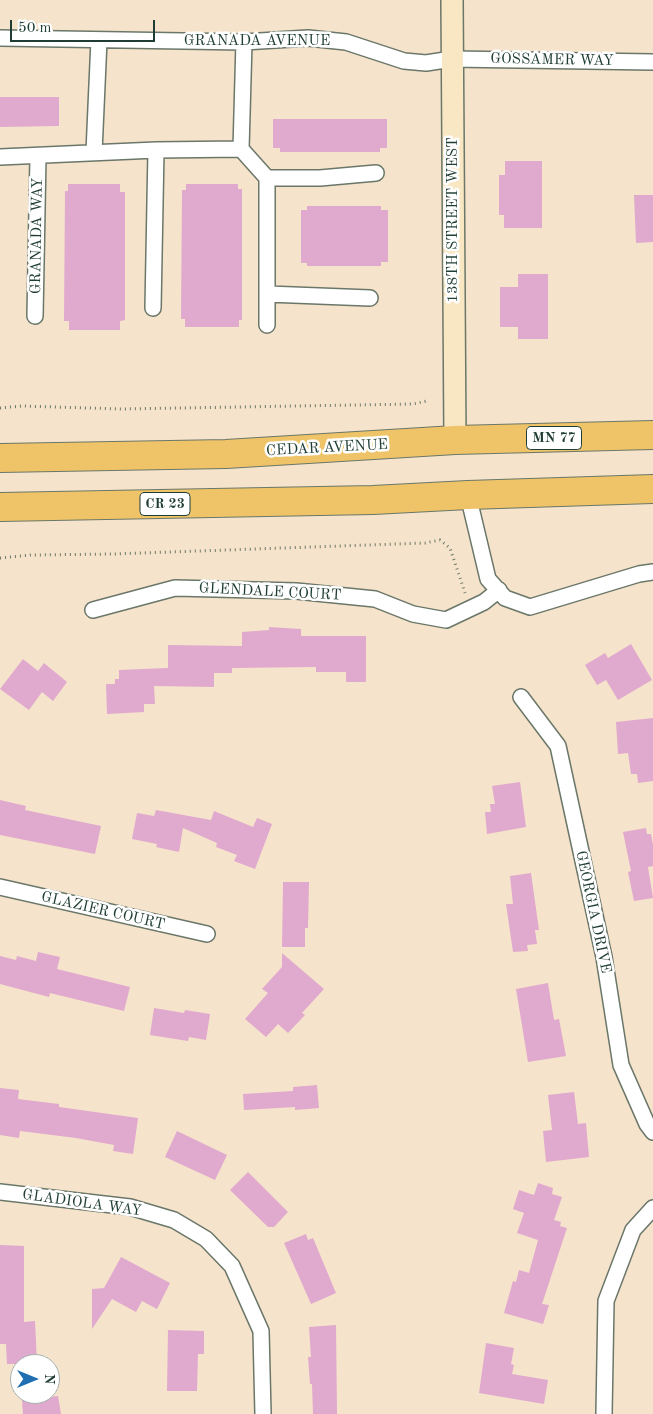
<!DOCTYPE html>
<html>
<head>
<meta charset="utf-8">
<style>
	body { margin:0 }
	#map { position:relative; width:653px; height:1414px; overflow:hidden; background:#f6e3cb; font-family:"Old Standard TT",serif }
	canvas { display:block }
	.north { position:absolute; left:10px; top:1354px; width:50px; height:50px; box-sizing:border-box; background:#fff; border:1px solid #a5b1ae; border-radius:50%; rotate:90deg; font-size:14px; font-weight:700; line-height:20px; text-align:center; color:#1f3d34 }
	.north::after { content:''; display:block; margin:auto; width:18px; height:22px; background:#1f6fb2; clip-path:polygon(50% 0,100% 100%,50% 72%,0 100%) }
	.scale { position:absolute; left:10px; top:20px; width:145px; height:22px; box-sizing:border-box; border:2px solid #1f3d34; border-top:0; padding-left:6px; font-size:15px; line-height:18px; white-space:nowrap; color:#1f3d34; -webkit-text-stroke:4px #fff; paint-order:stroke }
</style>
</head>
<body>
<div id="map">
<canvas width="653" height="1414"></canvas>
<div class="north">N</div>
<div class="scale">50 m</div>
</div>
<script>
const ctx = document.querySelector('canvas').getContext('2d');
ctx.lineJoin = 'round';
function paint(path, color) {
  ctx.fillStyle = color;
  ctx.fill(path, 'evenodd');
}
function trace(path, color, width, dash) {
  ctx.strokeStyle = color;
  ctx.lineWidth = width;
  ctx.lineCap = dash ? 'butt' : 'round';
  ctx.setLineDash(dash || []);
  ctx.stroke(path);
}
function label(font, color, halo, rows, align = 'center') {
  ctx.font = font + ' "Old Standard TT",serif';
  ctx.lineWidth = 5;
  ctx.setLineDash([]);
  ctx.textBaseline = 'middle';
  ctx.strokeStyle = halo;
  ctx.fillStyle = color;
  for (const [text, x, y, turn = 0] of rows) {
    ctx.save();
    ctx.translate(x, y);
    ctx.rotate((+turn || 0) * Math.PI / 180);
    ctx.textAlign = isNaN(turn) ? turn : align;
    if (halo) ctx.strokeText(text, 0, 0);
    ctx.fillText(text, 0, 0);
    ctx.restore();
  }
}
paint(new Path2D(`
	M 0,97 L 59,97 L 59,126 L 0,127 Z
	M 273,119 L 387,119 L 387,148 L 380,148 L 380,152 L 280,152 L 280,148 L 273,148 Z
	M 505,161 L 542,161 L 542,228 L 504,228 L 504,215 L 499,215 L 499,175 L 505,175 Z
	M 68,184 L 120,184 L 120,192 L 125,192 L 125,320 L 120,321 L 120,330 L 69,330 L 69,321 L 64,321 L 65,191 L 68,191 Z
	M 186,184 L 238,184 L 238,189 L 242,189 L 242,320 L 239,320 L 239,327 L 185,327 L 185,319 L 181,319 L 182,190 L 186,190 Z
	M 634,195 L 653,195 L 653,242 L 636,243 Z
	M 307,206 L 381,206 L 381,210 L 388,210 L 388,262 L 381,262 L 381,266 L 307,266 L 307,263 L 301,263 L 301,210 L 307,210 Z
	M 518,274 L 548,274 L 548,339 L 518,339 L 518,327 L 500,327 L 500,287 L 518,287 Z
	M 269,627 L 301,629 L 301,636 L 366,636 L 366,682 L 346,682 L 346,672 L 316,672 L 316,667 L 232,668 L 232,673 L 214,673 L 214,687 L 154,686 L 155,704 L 144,704 L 144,712 L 107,714 L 106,684 L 115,684 L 115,679 L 119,679 L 119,670 L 168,668 L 168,645 L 242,646 L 242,632 L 269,630 Z
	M 631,644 L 652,680 L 618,700 L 606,680 L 597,685 L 585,665 L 605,653 L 608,658 Z
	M 23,659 L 38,671 L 44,663 L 67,682 L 53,701 L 42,692 L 29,710 L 0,689 Z
	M 653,718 L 653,781 L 638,783 L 637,774 L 631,774 L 628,753 L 618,754 L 616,722 Z
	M 520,782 L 526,827 L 487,834 L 485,812 L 491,812 L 490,804 L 495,804 L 492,786 Z
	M 0,800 L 26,806 L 25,810 L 101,826 L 95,854 L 0,835 Z
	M 156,810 L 211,820 L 214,811 L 253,827 L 257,818 L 272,824 L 255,869 L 234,861 L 237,855 L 216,847 L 217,843 L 183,828 L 179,852 L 156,847 L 157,844 L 132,839 L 137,813 L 154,816 Z
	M 646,828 L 647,834 L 651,834 L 653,845 L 653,866 L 648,867 L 653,898 L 634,901 L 628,872 L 631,871 L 623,832 Z
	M 531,873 L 539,930 L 535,930 L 537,944 L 527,945 L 528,951 L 513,952 L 506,904 L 513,904 L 510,876 Z
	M 283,882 L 309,882 L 308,928 L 305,928 L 305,947 L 282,947 Z
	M 38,952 L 60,957 L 57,969 L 130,987 L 124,1011 L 50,993 L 49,997 L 0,984 L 0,956 L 16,960 L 17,956 L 36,961 Z
	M 282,953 L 324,989 L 302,1013 L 305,1015 L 288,1033 L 278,1024 L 266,1037 L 245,1019 L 268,993 L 262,989 L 282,967 Z
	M 548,983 L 554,1020 L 559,1019 L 566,1056 L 528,1062 L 516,989 Z
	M 154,1008 L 184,1013 L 185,1010 L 210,1014 L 206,1040 L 189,1037 L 188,1041 L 150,1035 Z
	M 317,1085 L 319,1108 L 295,1110 L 295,1107 L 244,1110 L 243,1094 L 293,1091 L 293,1087 Z
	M 0,1088 L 19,1090 L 18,1099 L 59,1104 L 59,1107 L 138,1118 L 133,1154 L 113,1151 L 114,1145 L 76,1138 L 20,1131 L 19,1138 L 0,1135 Z
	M 574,1092 L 578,1124 L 586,1123 L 589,1157 L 546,1162 L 543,1131 L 552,1130 L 548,1095 Z
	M 177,1131 L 227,1155 L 215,1180 L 165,1157 Z
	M 248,1172 L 288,1212 L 274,1227 L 268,1227 L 230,1190 Z
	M 538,1183 L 553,1188 L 552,1194 L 562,1197 L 554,1220 L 561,1222 L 560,1226 L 567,1228 L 542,1304 L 549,1305 L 543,1324 L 504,1313 L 513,1281 L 516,1282 L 519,1270 L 529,1273 L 538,1240 L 517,1233 L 524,1213 L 513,1209 L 519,1190 L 534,1195 Z
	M 306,1234 L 308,1240 L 313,1238 L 336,1293 L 311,1304 L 284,1243 Z
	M 0,1245 L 24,1246 L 24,1322 L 35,1321 L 37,1364 L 7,1364 L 6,1344 L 0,1344 Z
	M 121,1257 L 170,1283 L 157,1309 L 142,1301 L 136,1312 L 112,1299 L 92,1329 L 92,1289 L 104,1288 Z
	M 336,1325 L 337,1414 L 313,1414 L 312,1384 L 310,1384 L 308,1357 L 311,1357 L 309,1327 Z
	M 168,1330 L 204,1331 L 204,1354 L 198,1354 L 197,1391 L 167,1391 Z
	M 486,1343 L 514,1348 L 511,1364 L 514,1365 L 512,1374 L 548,1380 L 544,1404 L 479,1393 Z
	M 58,1396 L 61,1414 L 23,1414 L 22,1400 Z`), '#e0a9ce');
const street = new Path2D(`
	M 0,38 L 244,42 L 308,38 L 346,42 L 404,61 L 426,63 L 452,59 L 653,62
	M 241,149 L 244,42
	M 94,152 L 99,40
	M 0,157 L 156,150 L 241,149 L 267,178 L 320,178 L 376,173
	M 267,178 L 267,325
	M 268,294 L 370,298
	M 153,308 L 156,150
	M 35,316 L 38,156
	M 468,495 L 488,579 L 505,598 L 530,607 L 639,574 L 653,572
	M 93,610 L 175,588 L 296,591 L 375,599 L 413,614 L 446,620 L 484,602 L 499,590
	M 521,697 L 558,746 L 604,957 L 621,1065 L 647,1124 L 653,1132
	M 0,887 L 207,934
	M 0,1192 L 130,1207 L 174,1220 L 206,1239 L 232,1266 L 261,1331 L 263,1414
	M 604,1414 L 606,1301 L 633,1230 L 653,1208`);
const secondary = new Path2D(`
	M 452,0 L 455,440`);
const highway = new Path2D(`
	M 0,458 L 226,454 L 455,440 L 653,435
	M 0,507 L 373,500 L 468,495 L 653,489`);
trace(street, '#6a7769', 18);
trace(secondary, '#6a7769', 24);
trace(highway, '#6a7769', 30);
trace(new Path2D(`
	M 0,408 L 22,406 L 122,409 L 413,404 L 427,401
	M 0,558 L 31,555 L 113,554 L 425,543 L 440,540 L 450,548 L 465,593`), '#6a7769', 3, [1, 4]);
trace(street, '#fff', 15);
trace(secondary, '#f9e7c3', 21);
trace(highway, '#efc469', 28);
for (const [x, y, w] of [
	[554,438,55],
	[165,504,50]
]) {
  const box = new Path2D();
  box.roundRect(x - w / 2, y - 11.5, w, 23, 4);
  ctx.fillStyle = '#fff';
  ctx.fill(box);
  trace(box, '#1f3d34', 1);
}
label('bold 14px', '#1f3d34', null, [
	["MN 77",554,438],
	["CR 23",165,504]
]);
label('15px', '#1f3d34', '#fff', [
	["GRANADA AVENUE",257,41],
	["GOSSAMER WAY",552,60,1],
	["138TH STREET WEST",453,220,-90],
	["GRANADA WAY",37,236,-89],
	["CEDAR AVENUE",327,448,-3],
	["GLENDALE COURT",270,592,3],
	["GLAZIER COURT",103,911,13],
	["GEORGIA DRIVE",593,912,78],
	["GLADIOLA WAY",82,1203,8]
]);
</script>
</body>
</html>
